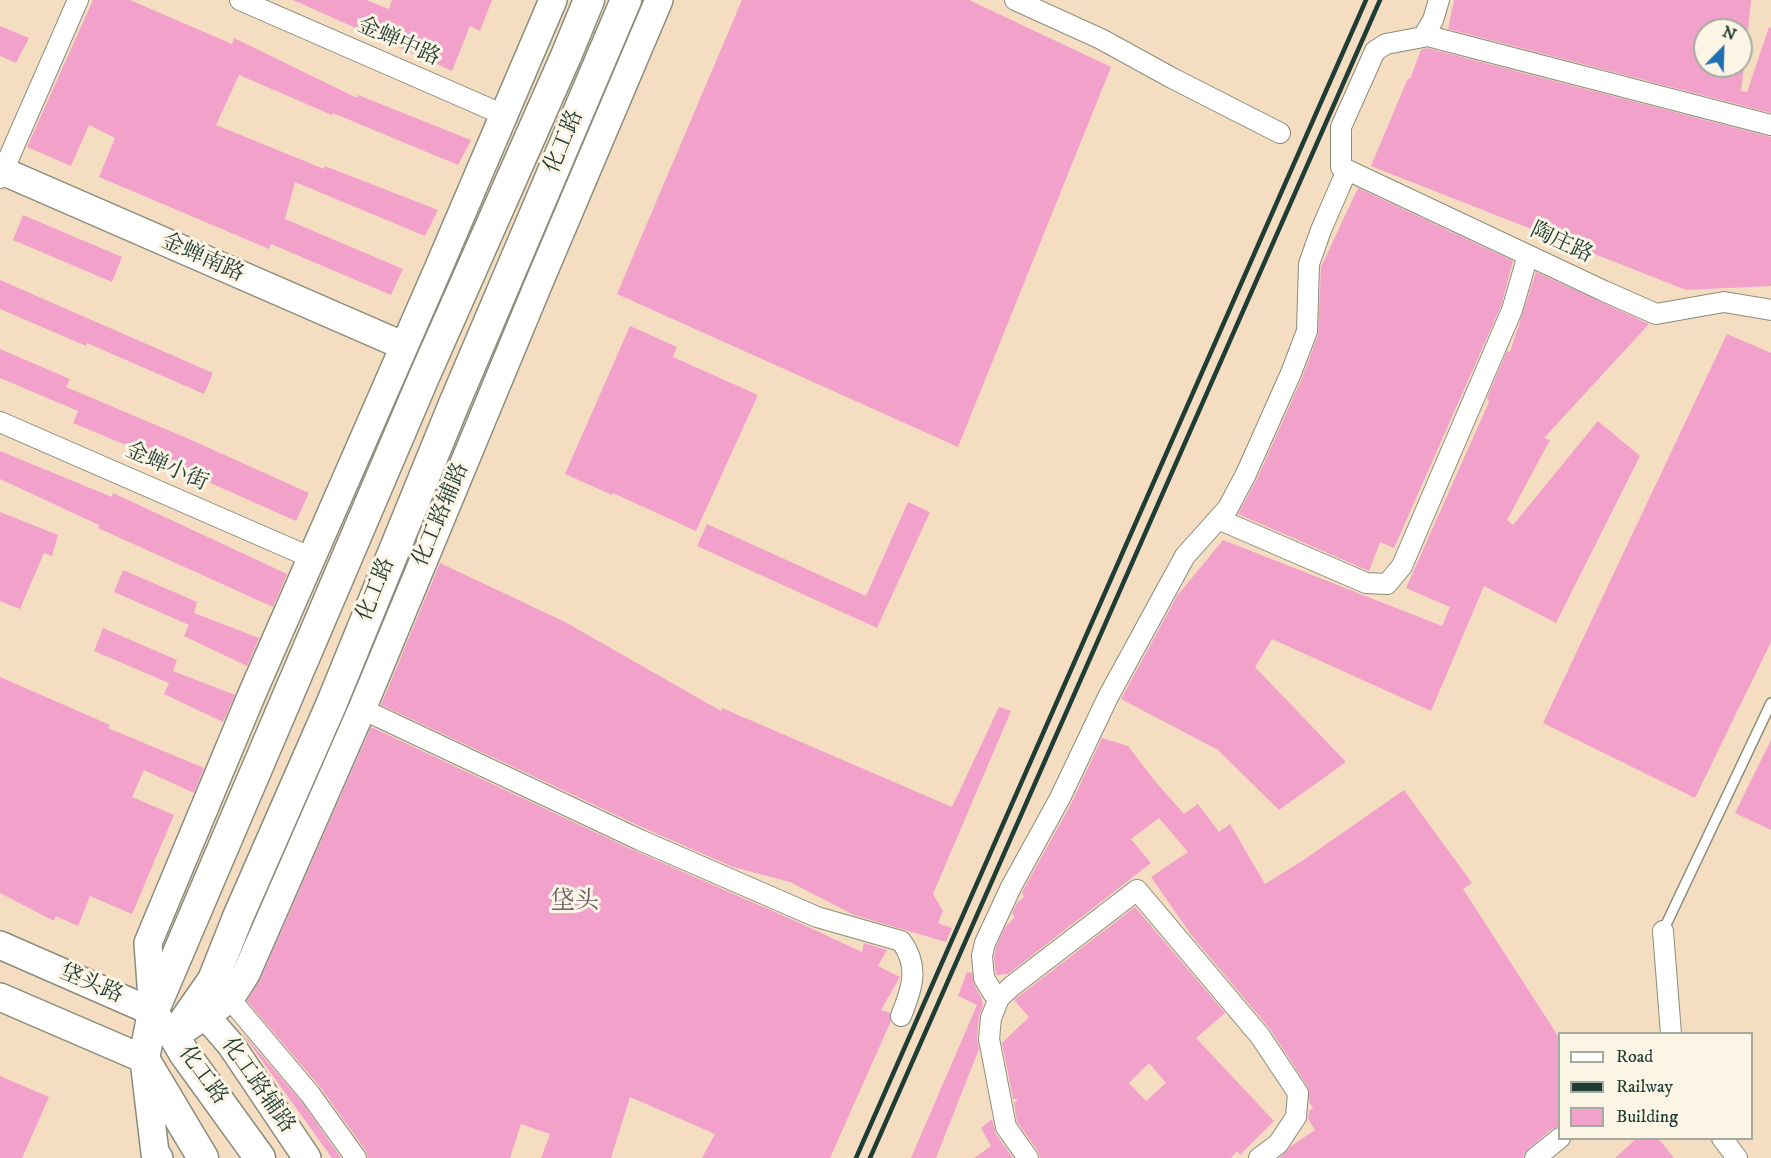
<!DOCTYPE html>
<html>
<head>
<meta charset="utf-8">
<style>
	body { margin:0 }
	#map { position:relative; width:1771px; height:1158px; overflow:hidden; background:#f5ddc2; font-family:"IM FELL DW Pica",serif }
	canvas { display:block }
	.legend { position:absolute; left:1558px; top:1032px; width:195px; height:108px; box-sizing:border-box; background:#fcf5e5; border:2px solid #a4ab9e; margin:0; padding:8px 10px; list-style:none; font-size:18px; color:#1f3d34 }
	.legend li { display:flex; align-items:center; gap:12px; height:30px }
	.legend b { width:30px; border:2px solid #a4ab9e }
	.north { position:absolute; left:1693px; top:18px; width:60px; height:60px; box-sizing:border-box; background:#fcf5e5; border:2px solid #a4ab9e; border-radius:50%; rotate:23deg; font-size:16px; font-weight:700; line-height:24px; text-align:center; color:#1f3d34 }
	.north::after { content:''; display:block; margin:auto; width:21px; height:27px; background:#1f6fb2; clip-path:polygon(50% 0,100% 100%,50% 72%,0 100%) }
</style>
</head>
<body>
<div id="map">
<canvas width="1771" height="1158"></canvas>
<ul class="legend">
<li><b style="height:8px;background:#fff"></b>Road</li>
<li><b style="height:8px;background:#1f3d34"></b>Railway</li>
<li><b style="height:16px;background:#f2a1cb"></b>Building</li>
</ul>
<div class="north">N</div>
</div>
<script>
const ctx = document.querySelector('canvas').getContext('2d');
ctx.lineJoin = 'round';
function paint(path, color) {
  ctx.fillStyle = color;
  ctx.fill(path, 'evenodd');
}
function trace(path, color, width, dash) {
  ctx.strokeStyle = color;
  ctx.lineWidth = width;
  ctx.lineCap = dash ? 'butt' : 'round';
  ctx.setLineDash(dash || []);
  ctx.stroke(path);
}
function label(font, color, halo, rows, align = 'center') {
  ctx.font = font + ' "IM FELL DW Pica","Noto Serif SC",serif';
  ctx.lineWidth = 6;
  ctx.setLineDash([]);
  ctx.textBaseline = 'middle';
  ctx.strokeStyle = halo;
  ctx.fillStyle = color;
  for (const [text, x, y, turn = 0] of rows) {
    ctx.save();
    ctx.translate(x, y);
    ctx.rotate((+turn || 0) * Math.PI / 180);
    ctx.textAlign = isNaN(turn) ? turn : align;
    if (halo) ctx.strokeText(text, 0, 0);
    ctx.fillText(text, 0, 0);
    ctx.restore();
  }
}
paint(new Path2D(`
	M 93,0 L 130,0 L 232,44 L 234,38 L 357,98 L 358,95 L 471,140 L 458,165 L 333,113 L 332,115 L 239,75 L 216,125 L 324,169 L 325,166 L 438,210 L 425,236 L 295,182 L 285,219 L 403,269 L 391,295 L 271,244 L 269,249 L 99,177 L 115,138 L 89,125 L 71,166 L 27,147 Z
	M 293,0 L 366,0 L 389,9 L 392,0 L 492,0 L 480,31 L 470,26 L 452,71 Z
	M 742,0 L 969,0 L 1111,67 L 958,447 L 617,294 Z
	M 1454,0 L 1751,0 L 1748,30 L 1705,30 L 1705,66 L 1744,66 L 1741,91 L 1747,92 L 1769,27 L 1771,28 L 1771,113 L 1448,29 Z
	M 0,26 L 29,38 L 16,63 L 0,56 Z
	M 1427,48 L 1771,137 L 1771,286 L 1686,290 L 1371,166 L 1408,78 L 1410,79 L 1421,50 Z
	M 1358,188 L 1513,261 L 1501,306 L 1394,548 L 1380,542 L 1369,571 L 1238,514 L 1257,479 L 1302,378 L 1318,335 L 1321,267 Z
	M 23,215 L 122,257 L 112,282 L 13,240 Z
	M 1536,272 L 1649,324 L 1544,438 L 1550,440 L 1507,520 L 1513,525 L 1598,421 L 1640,456 L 1556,623 L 1484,586 L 1431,711 L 1272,639 L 1255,667 L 1346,762 L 1279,810 L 1218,750 L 1121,699 L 1177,596 L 1223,540 L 1442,626 L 1450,607 L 1406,588 L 1489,402 L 1487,398 L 1507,351 L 1510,352 Z
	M 0,280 L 213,373 L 204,394 L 87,343 L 86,346 L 0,309 Z
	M 630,326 L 677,347 L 673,357 L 758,395 L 696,531 L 613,493 L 612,495 L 565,474 Z
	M 1727,334 L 1771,353 L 1771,642 L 1695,798 L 1543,723 Z
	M 0,349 L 70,379 L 66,387 L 189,439 L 309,493 L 296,521 L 197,477 L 198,475 L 73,423 L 78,411 L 0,378 Z
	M 0,451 L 112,497 L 113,493 L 287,574 L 273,607 L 98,528 L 99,525 L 0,479 Z
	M 908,502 L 930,512 L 877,628 L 697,546 L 707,524 L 866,596 Z
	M 0,512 L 58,535 L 52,556 L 44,553 L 20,609 L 0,601 Z
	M 440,563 L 565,622 L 721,711 L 722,708 L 952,807 L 999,707 L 1011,711 L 933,894 L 943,911 L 938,923 L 952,928 L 946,942 L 854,915 L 790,882 L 733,867 L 646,829 L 381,705 Z
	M 123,570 L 197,602 L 194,613 L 259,638 L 247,666 L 184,636 L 189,625 L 114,592 Z
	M 103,628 L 177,660 L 173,671 L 235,695 L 223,722 L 164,694 L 169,683 L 94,651 Z
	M 0,677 L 110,725 L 108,728 L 204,768 L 194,793 L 144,770 L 132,797 L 174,815 L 132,914 L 90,896 L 78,926 L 56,916 L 54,921 L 0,893 Z
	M 371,727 L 631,849 L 793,920 L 862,952 L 864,943 L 887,950 L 878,966 L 900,977 L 881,1010 L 890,1013 L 891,1021 L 830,1158 L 702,1158 L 715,1134 L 630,1097 L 611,1158 L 541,1158 L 550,1134 L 521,1124 L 510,1158 L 368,1158 L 366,1151 L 320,1087 L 247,1001 L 260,980 Z
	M 1102,738 L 1128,746 L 1154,780 L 1184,814 L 1198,804 L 1219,832 L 1230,824 L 1265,884 L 1302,861 L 1404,790 L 1472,883 L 1463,889 L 1560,1039 L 1560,1126 L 1552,1129 L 1528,1149 L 1524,1153 L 1523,1158 L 1279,1158 L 1291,1146 L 1315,1130 L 1308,1119 L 1309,1111 L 1313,1108 L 1309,1102 L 1308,1087 L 1270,1029 L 1192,936 L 1151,877 L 1188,852 L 1159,818 L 1131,839 L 1151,863 L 1008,974 L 996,975 L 994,957 L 996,947 L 1005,927 L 1015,917 L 1012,913 L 1017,903 L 1024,897 L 1022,892 L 1071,804 Z
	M 1771,740 L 1771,830 L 1735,813 Z
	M 1135,907 L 1225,1013 L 1196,1038 L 1274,1121 L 1240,1155 L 1237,1151 L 1231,1158 L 1040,1158 L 1038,1151 L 1017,1122 L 1014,1103 L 1018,1099 L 1013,1099 L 1002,1043 L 1029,1017 L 1014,1000 ZM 1149,1063 L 1166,1083 L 1146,1101 L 1129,1083 Z
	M 967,972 L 972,973 L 974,984 L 981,997 L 983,1006 L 979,1017 L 977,1038 L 979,1049 L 936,1158 L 911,1158 L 977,1005 L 958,996 Z
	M 240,1030 L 301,1101 L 341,1158 L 332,1158 Z
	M 0,1076 L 49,1097 L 22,1158 L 0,1158 Z
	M 992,1119 L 996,1134 L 1013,1158 L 974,1158 L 991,1146 L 981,1128 Z
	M 1637,1138 L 1658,1138 L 1674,1158 L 1615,1158 Z`), '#f2a1cb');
const lane = new Path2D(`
	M 1663,931 L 1771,703`);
const street = new Path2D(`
	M 240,0 L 504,115
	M 1015,0 L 1101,39 L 1172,78 L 1280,133
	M 1439,0 L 1433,20 L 1423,37 L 1386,44 L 1375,51 L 1341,127 L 1341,167 L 1604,291 L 1656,314 L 1724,302 L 1771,310
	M 1424,35 L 1771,125
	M 0,178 L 78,0
	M 0,422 L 312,558
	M 1218,519 L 1366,583 L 1387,584 L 1402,566 L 1512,310 L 1528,255
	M 362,709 L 640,840 L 817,917 L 901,941 C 920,966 912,989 901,1016
	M 1663,931 L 1671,1034
	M 999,998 L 993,993 L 984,978 L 982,956 L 985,943 L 1011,887 L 1060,798 L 1108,697 L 1185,556 L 1228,508 L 1246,474 L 1291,373 L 1307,331 L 1309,264 L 1321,230 L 1347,170
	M 230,999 L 310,1094 L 356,1158
	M 1722,1138 L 1737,1158
	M 1028,1158 L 1006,1127 L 989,1039 L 991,1018 L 999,998 L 1012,986 L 1137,890 L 1260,1036 L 1298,1093 L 1296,1117 L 1278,1144 L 1259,1158
	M 1535,1158 L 1560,1138`);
const secondary = new Path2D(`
	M 0,170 L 404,346
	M 0,945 L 153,1012 L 163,1024
	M 0,997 L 144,1059
	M 153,1012 L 148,943 L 252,694 L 438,269 L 553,0
	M 205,1015 L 231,1045 L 307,1158
	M 176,1035 L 230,999 L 246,974 L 362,709 L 538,285 L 659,0
	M 144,1060 L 155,1153 L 159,1158`);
const primary = new Path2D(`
	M 203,1158 L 144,1059 L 153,1012 L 424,377 L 566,56 L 589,0
	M 260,1158 L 184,1053 L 174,1036 L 213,980 L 238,917 L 331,705 L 454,404 L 626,0`);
trace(lane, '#8a8d7b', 12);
trace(street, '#8a8d7b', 22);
trace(secondary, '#8a8d7b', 30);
trace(primary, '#8a8d7b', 33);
trace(lane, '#fff', 9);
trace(street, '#fff', 20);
trace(secondary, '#fff', 27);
trace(primary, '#fff', 30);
trace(new Path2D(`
	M 856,1158 L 1366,0
	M 870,1158 L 1380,0`), '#1f3d34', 4.5);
label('22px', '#1f3d34', '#fcf5e5', [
	["金蝉中路",398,43,24],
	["化工路",565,142,-67],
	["陶庄路",1561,244,25],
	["金蝉南路",202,259,24],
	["金蝉小街",166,468,24],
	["化工路辅路",442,515,-67],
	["化工路",377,590,-68],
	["垡头路",91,985,23],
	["化工路",202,1076,54],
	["化工路辅路",257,1086,55]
]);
label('24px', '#696069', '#fcf5e5', [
	["垡头",575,903]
]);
</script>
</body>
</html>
